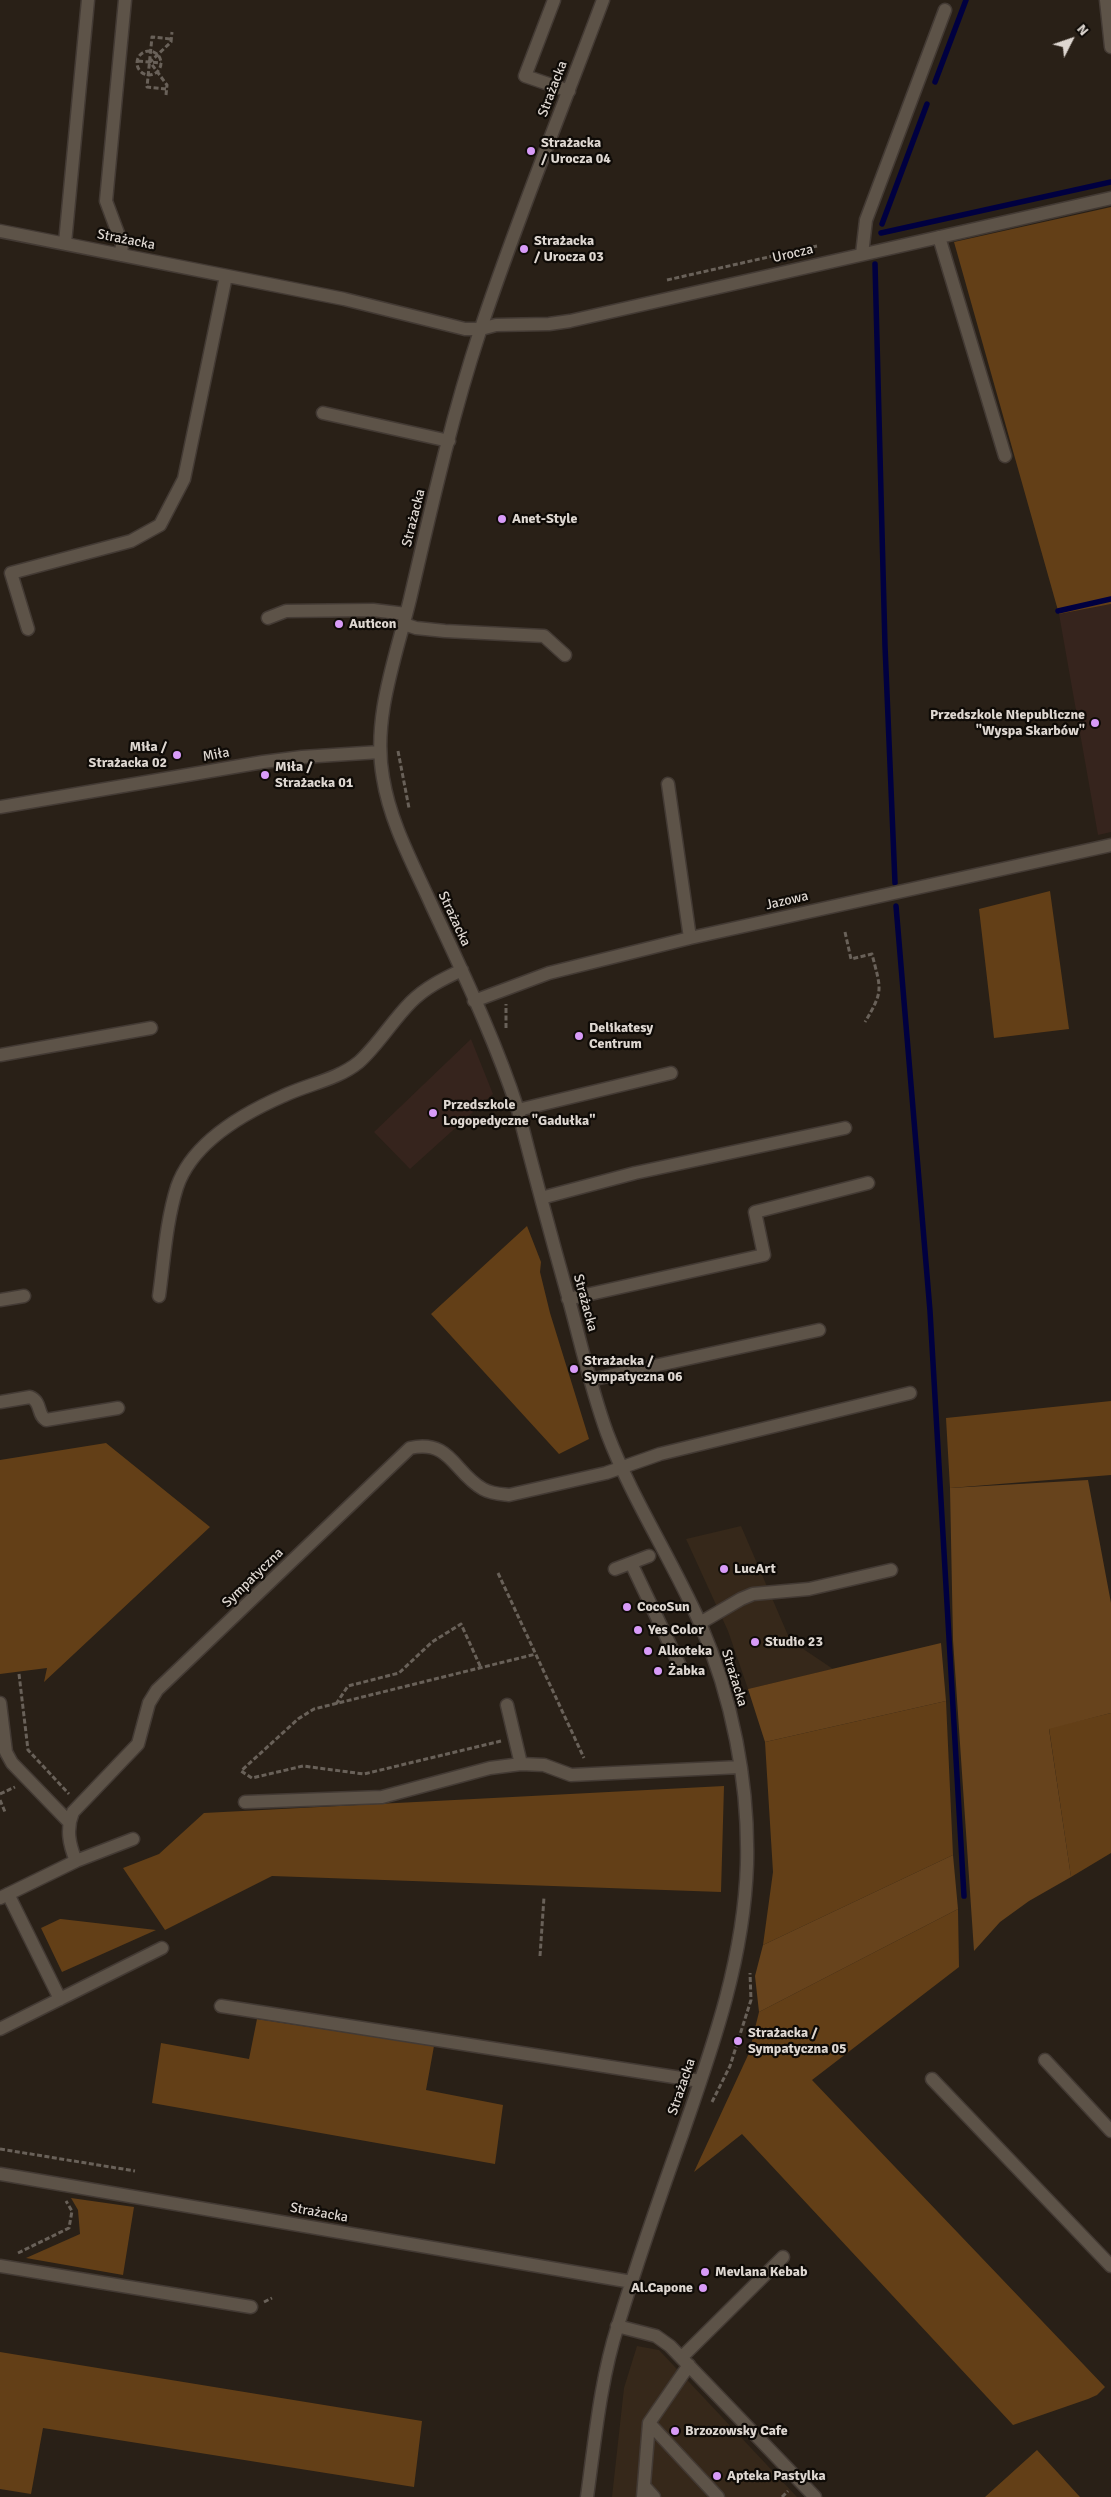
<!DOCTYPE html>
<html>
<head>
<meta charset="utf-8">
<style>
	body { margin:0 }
	#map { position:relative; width:1111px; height:2497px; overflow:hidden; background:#292017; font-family:Signika,sans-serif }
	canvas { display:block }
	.north { position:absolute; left:1046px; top:15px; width:50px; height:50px; -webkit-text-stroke:4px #0f0b07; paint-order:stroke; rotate:49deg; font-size:14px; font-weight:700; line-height:20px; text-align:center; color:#ded7d1 }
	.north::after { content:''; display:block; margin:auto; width:18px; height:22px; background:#ded7d1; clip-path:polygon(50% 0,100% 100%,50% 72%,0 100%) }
</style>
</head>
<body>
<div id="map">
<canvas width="1111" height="2497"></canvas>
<div class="north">N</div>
</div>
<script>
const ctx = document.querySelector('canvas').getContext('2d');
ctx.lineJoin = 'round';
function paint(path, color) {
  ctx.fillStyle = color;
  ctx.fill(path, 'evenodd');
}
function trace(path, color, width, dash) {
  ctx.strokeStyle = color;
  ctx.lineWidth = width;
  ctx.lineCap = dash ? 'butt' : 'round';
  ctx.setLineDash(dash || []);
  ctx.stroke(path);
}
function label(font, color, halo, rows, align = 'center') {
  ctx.font = font + ' Signika,sans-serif';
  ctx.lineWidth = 4.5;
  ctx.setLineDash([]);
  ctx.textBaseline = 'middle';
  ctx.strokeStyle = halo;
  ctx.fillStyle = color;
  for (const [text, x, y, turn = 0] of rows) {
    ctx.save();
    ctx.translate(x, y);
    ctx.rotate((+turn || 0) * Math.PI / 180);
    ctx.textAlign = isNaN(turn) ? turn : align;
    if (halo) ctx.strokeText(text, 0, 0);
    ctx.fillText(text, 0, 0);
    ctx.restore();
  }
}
paint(new Path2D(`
	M 741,1526 L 790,1640 L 833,1669 L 748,1689 L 728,1631 L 686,1539 Z
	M 637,2346 L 659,2350 L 797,2497 L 612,2497 L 624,2388 Z`), '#36281a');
paint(new Path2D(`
	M 1111,604 L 1111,832 L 1098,835 L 1059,614 Z
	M 471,1039 L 493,1094 L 410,1169 L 374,1132 Z`), '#36241d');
paint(new Path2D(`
	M 1111,207 L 1111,604 L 1059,614 L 954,242 Z
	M 1050,891 L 1069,1029 L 994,1038 L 979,909 Z
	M 527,1226 L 541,1262 L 540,1272 L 550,1313 L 589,1439 L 559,1454 L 431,1314 Z
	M 1111,1401 L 1111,1475 L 950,1488 L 946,1418 Z
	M 106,1443 L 210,1527 L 44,1682 L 47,1668 L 0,1674 L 0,1460 Z
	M 946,1701 L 953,1855 L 763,1945 L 773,1872 L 765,1742 Z
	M 1111,1713 L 1111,1853 L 1071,1877 L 1049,1728 Z
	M 724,1786 L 721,1892 L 272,1876 L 165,1930 L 123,1868 L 159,1854 L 204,1813 Z
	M 958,1909 L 959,1967 L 812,2080 L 1105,2387 L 1097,2395 L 1088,2399 L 1013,2425 L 742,2134 L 694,2172 L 749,2053 L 759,2012 Z
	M 60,1919 L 61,1919 L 156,1930 L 62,1972 L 41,1928 Z
	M 257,2019 L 434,2046 L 426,2090 L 503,2105 L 495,2164 L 152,2103 L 161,2043 L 249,2059 Z
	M 71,2198 L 134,2207 L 123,2275 L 26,2258 L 80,2234 L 78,2210 Z
	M 0,2352 L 422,2421 L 414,2487 L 43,2428 L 31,2494 L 0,2489 Z
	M 1037,2450 L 1080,2497 L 985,2497 Z`), '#633f17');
paint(new Path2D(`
	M 1088,1480 L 1111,1603 L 1111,1713 L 1049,1729 L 1071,1877 L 1029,1901 L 1000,1922 L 974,1951 L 953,1640 L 950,1488 Z
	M 941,1643 L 946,1701 L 765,1742 L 748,1689 Z
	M 953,1855 L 958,1909 L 759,2012 L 755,1976 L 763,1945 Z`), '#67431c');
trace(new Path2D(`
	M 935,82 L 966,0
	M 882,224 L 927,104
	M 881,233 L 1111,182
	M 875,264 L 885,646 L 895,883
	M 1058,611 L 1111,599
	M 896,906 L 930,1311 L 964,1896`), '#000040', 5.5);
const minor = new Path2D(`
	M 554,0 L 525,76 L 569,91
	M 1106,0 L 1111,47
	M 0,231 L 344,299 L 465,329 L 481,329 L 496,325 L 549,324 L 570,321 L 1111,198
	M 939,237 L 1005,456
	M 65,243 L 88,0
	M 862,254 L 866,220 L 945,10
	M 121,255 L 122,244 L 106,201 L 125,0
	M 323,413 L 449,441
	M 268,618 L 286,611 L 373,610 L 406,614
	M 404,624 L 416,628 L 445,631 L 544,636 L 565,655
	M 28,629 L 11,573 L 131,541 L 160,525 L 184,479 L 226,276
	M 668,784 L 690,938
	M 0,807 L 263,762 L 302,757 L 380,752
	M 474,1001 L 549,973 L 690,938 L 1111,845
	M 0,1055 L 151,1028
	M 518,1110 L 671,1073
	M 541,1198 L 635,1173 L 845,1128
	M 159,1296 C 164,1260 166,1222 177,1187 C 192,1143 242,1114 283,1096 C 308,1084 337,1080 359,1062 C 378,1045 392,1021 411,1002 C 426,987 443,979 462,970
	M 568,1299 L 764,1255 L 755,1212 L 868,1183
	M 0,1300 L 24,1296
	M 590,1380 L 819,1330
	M 0,1402 L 30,1397 C 42,1402 37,1415 46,1420 L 118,1408
	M 631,1563 L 681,1668
	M 615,1569 L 649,1556
	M 700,1623 L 741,1599 L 753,1594 L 809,1589 L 891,1570
	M 0,1703 L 6,1752 L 12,1763 L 69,1822
	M 507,1705 L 521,1764
	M 245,1802 L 382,1797 L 490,1768 L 521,1764 L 544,1765 L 571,1775 L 740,1767
	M 76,1861 L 133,1839
	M 8,1894 L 60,1999
	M 0,1898 L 76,1861 C 69,1844 66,1829 73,1812 L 138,1744 L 149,1703 L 157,1690 L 410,1448 C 451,1439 454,1473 483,1489 C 492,1494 500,1494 509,1495 L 606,1473 L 660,1454 L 910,1393
	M 221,2006 L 700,2081
	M 0,2029 L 162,1948
	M 1045,2060 L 1111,2131
	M 932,2079 L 1111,2266
	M 0,2174 L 632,2282
	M 0,2266 L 251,2307
	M 617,2326 L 656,2336 L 670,2346 L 815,2497
	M 682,2357 L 783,2257
	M 649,2423 L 718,2497
	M 644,2486 L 654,2497
	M 587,2497 C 595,2440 600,2381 618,2325 C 638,2260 660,2196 683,2132 C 714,2043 744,1958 747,1864 C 749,1782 732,1697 700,1623 C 671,1558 632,1499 607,1433 C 591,1389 581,1344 569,1300 C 551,1236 534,1173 518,1110 C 495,1039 462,971 431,904 C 413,864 390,822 383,778 C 372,718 396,657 410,599 C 431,509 451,419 480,331 C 517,219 562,110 603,0
	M 643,2497 L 649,2423 L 689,2365`);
trace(minor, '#433a34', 15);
trace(new Path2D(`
	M137 63a12 12 0 1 1 24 0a12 12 0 1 1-24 0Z
	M 138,61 L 161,63
	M 166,89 L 147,87 L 152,37 L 171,39
	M 166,95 L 167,85 L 150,62 L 171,42 L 172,32
	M 667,280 L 817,246
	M 398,751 L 409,808
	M 845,932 L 851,959 L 872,954 C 881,990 884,990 865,1022
	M 506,1028 L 506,1004
	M 498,1573 L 584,1758
	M 19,1674 L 28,1750 L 69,1794
	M 336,1704 L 348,1686 L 399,1673 L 432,1642 L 461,1624 L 481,1668
	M 501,1741 L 364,1774 L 303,1766 L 252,1778 L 241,1771 L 298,1719 L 314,1709 L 536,1654
	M 0,1794 L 15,1787
	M 0,1800 L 5,1812
	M 540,1956 L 544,1897
	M 712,2102 L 730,2066 L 751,2000 L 750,1973
	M 0,2149 L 135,2171
	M 18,2253 L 69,2228 L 72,2211 L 66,2201
	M 264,2302 L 272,2298
	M 782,2497 L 788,2491`), '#696159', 3, [5, 2.5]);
trace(minor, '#5d5348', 12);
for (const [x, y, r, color] of [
	[531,151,5,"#d89bf8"],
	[524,249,5,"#d89bf8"],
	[502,519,5,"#d89bf8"],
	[339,624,5,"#d89bf8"],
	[1095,723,5,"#d89bf8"],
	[177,755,5,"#d89bf8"],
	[265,775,5,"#d89bf8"],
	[579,1036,5,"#d89bf8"],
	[433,1113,5,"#d89bf8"],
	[574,1369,5,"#d89bf8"],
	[724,1569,5,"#d89bf8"],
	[627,1607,5,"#d89bf8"],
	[638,1630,5,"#d89bf8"],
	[755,1642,5,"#d89bf8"],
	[648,1651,5,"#d89bf8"],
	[658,1671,5,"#d89bf8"],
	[738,2041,5,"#d89bf8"],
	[705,2272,5,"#d89bf8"],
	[703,2288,5,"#d89bf8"],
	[675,2431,5,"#d89bf8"],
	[717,2476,5,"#d89bf8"]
]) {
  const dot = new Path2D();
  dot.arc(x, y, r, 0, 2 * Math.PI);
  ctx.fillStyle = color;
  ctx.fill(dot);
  trace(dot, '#0f0b07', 2);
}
label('14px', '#ded7d1', '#0f0b07', [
	["Strażacka",553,89,-69],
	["Strażacka",126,240,11],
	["Urocza",793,254,-13],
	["Strażacka",414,518,-76],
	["Miła",216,755,-10],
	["Jazowa",787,901,-13],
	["Strażacka",454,919,65],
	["Strażacka",585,1303,75],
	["Sympatyczna",253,1578,-44],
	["Strażacka",734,1678,73],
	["Strażacka",682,2087,-71],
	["Strażacka",319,2213,10]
]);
label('bold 14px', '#ded7d1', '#0f0b07', [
	["Strażacka",541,143],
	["/ Urocza 04",541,159],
	["Strażacka",534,241],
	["/ Urocza 03",534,257],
	["Anet-Style",512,519],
	["Auticon",349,624],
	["Przedszkole Niepubliczne",1085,715,"right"],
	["\"Wyspa Skarbów\"",1085,731,"right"],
	["Miła /",167,747,"right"],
	["Strażacka 02",167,763,"right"],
	["Miła /",275,767],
	["Strażacka 01",275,783],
	["Delikatesy",589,1028],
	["Centrum",589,1044],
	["Przedszkole",443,1105],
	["Logopedyczne \"Gadułka\"",443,1121],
	["Strażacka /",584,1361],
	["Sympatyczna 06",584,1377],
	["LucArt",734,1569],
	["CocoSun",637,1607],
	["Yes Color",648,1630],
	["Studio 23",765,1642],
	["Alkoteka",658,1651],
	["Żabka",668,1671],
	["Strażacka /",748,2033],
	["Sympatyczna 05",748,2049],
	["Mevlana Kebab",715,2272],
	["Al.Capone",693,2288,"right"],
	["Brzozowsky Cafe",685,2431],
	["Apteka Pastylka",727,2476]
], 'left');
</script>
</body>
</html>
